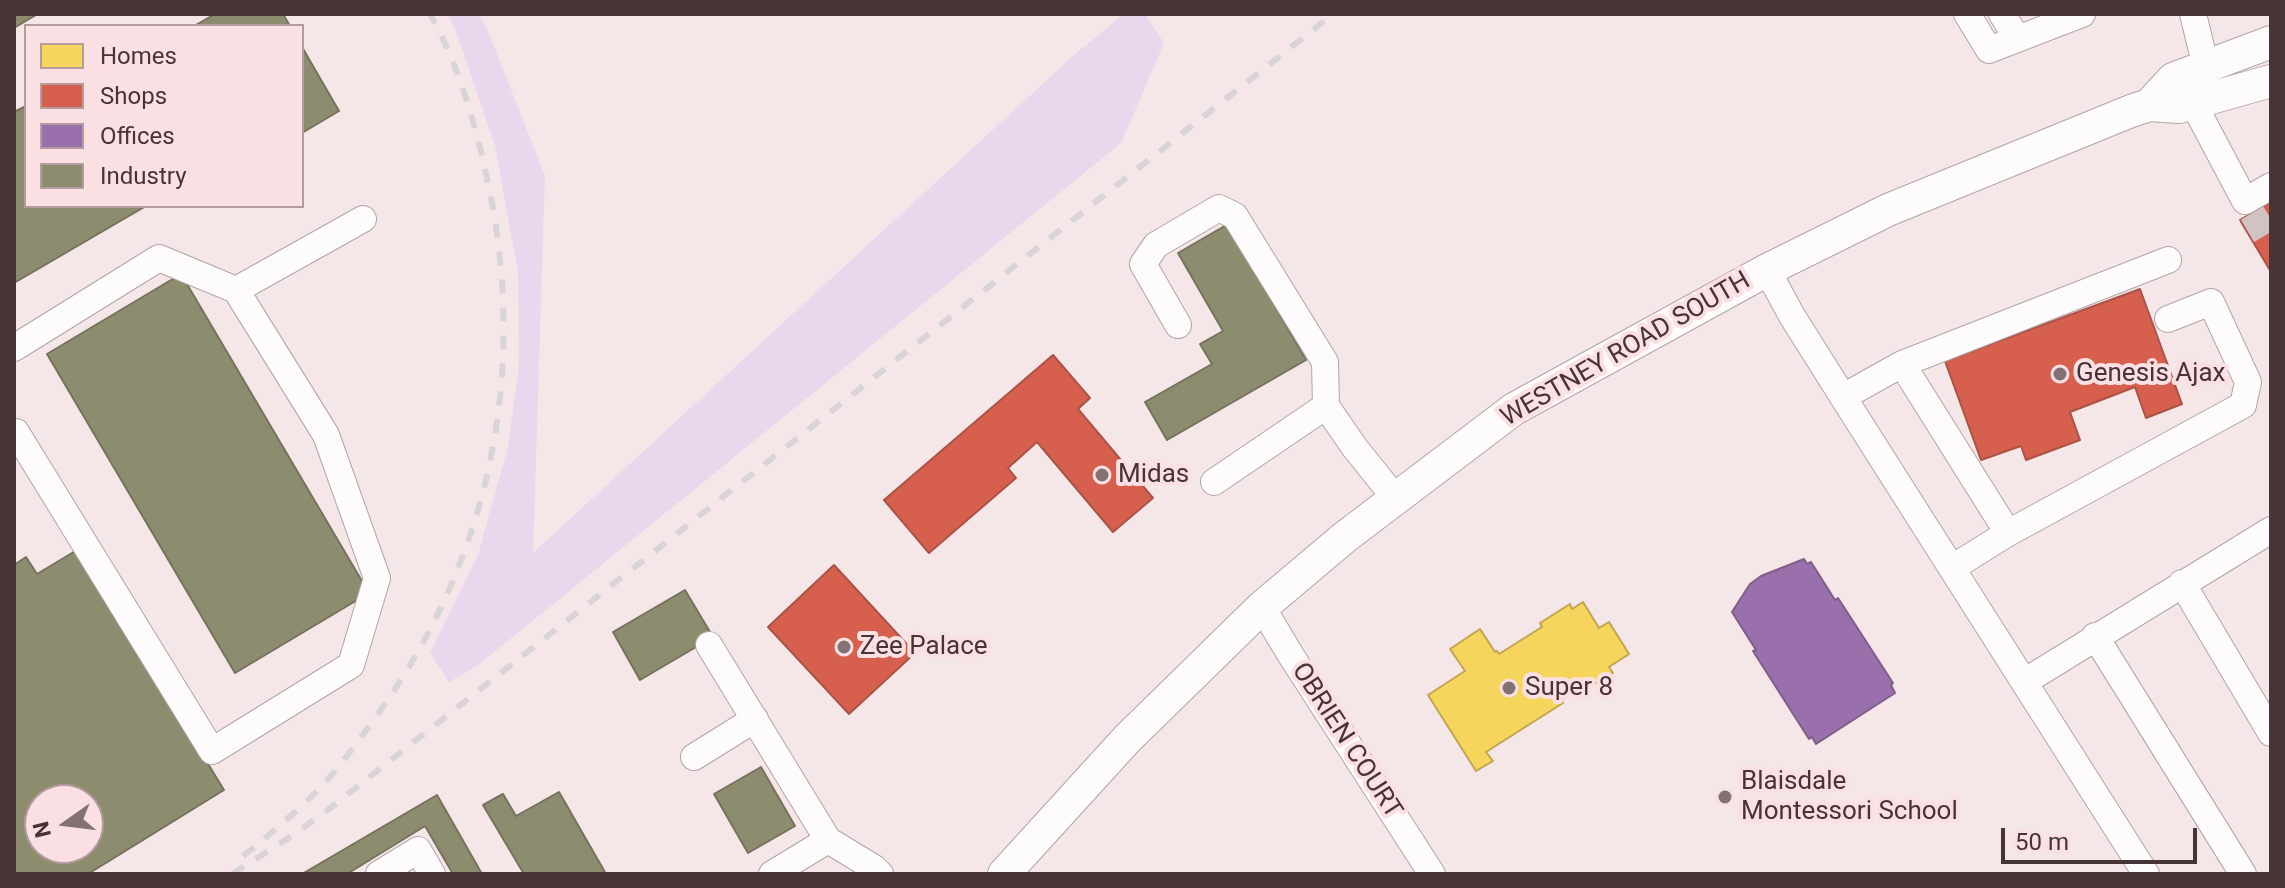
<!DOCTYPE html>
<html>
<head>
<meta charset="utf-8">
<style>
	body { margin:0 }
	#map { position:relative; width:2285px; height:888px; overflow:hidden; background:#f5e6e8; font-family:Roboto,sans-serif }
	canvas { display:block }
	.frame { position:absolute; inset:0; border:16px solid #463436; pointer-events:none }
	.legend { position:absolute; left:24px; top:24px; width:280px; height:184px; box-sizing:border-box; background:#fbe0e3; border:2px solid #b39b9e; margin:0; padding:10px 14px; list-style:none; font-size:24px; color:#463436 }
	.legend li { display:flex; align-items:center; gap:16px; height:40px }
	.legend b { width:40px; border:2px solid #b39b9e }
	.north { position:absolute; left:24px; top:784px; width:80px; height:80px; box-sizing:border-box; background:#fbe0e3; border:2px solid #b39b9e; border-radius:50%; rotate:256deg; font-size:22px; font-weight:700; line-height:32px; text-align:center; color:#463436 }
	.north::after { content:''; display:block; margin:auto; width:28px; height:36px; background:#837274; clip-path:polygon(50% 0,100% 100%,50% 72%,0 100%) }
	.scale { position:absolute; left:2001px; top:828px; width:196px; height:36px; box-sizing:border-box; border:4px solid #463436; border-top:0; padding-left:10px; font-size:24px; line-height:28px; white-space:nowrap; color:#463436; -webkit-text-stroke:6px #fbe0e3; paint-order:stroke }
</style>
</head>
<body>
<div id="map">
<canvas width="2285" height="888"></canvas>
<div class="frame"></div>
<ul class="legend">
<li><b style="height:22px;background:#f6d55c"></b>Homes</li>
<li><b style="height:22px;background:#d6604d"></b>Shops</li>
<li><b style="height:22px;background:#9970ab"></b>Offices</li>
<li><b style="height:22px;background:#8c8c6e"></b>Industry</li>
</ul>
<div class="north">N</div>
<div class="scale">50 m</div>
</div>
<script>
const ctx = document.querySelector('canvas').getContext('2d');
ctx.lineJoin = 'round';
function paint(path, color) {
  ctx.fillStyle = color;
  ctx.fill(path, 'evenodd');
}
function trace(path, color, width, dash) {
  ctx.strokeStyle = color;
  ctx.lineWidth = width;
  ctx.lineCap = dash ? 'butt' : 'round';
  ctx.setLineDash(dash || []);
  ctx.stroke(path);
}
function label(font, color, halo, rows, align = 'center') {
  ctx.font = font + ' Roboto,sans-serif';
  ctx.lineWidth = 8;
  ctx.setLineDash([]);
  ctx.textBaseline = 'middle';
  ctx.strokeStyle = halo;
  ctx.fillStyle = color;
  for (const [text, x, y, turn = 0] of rows) {
    ctx.save();
    ctx.translate(x, y);
    ctx.rotate((+turn || 0) * Math.PI / 180);
    ctx.textAlign = isNaN(turn) ? turn : align;
    if (halo) ctx.strokeText(text, 0, 0);
    ctx.fillText(text, 0, 0);
    ctx.restore();
  }
}
paint(new Path2D(`
	M 447,14 L 478,14 L 486,26 L 545,176 L 533,553 L 1074,55 L 1124,14 L 1145,14 L 1164,43 L 1121,143 L 477,666 L 449,682 L 430,653 L 478,555 L 508,447 L 519,365 L 518,273 L 495,146 L 455,28 Z`), '#ead7ee');
const homes = new Path2D(`
	M 1583,602 L 1599,628 L 1609,622 L 1629,654 L 1609,667 L 1613,673 L 1585,690 L 1582,686 L 1561,700 L 1563,703 L 1486,752 L 1493,761 L 1476,771 L 1428,695 L 1465,671 L 1450,649 L 1480,629 L 1495,652 L 1497,651 L 1499,654 L 1542,627 L 1540,623 L 1570,604 L 1572,609 Z`);
paint(homes, '#f6d55c');
trace(homes, '#c1a551', 2);
const shops = new Path2D(`
	M 2271,202 L 2271,272 L 2240,220 Z
	M 2140,289 L 2182,404 L 2146,418 L 2135,387 L 2070,412 L 2080,440 L 2026,460 L 2021,446 L 1981,460 L 1945,361 Z
	M 1053,355 L 1090,398 L 1078,409 L 1153,498 L 1113,532 L 1037,442 L 1008,468 L 1016,478 L 929,553 L 884,500 Z
	M 834,565 L 915,653 L 849,714 L 768,627 Z`);
paint(shops, '#d6604d');
trace(shops, '#ab5346', 2);
const offices = new Path2D(`
	M 1804,559 L 1807,564 L 1811,562 L 1835,600 L 1838,598 L 1893,683 L 1891,685 L 1895,693 L 1816,744 L 1812,737 L 1809,739 L 1753,651 L 1756,650 L 1732,612 L 1750,584 L 1761,576 Z`);
paint(offices, '#9970ab');
trace(offices, '#805e88', 2);
const industry = new Path2D(`
	M 14,14 L 35,14 L 36,15 L 14,28 Z
	M 215,14 L 283,14 L 290,26 L 194,26 Z
	M 302,47 L 339,111 L 302,133 Z
	M 26,106 L 26,206 L 146,206 L 14,283 L 14,112 Z
	M 1228,224 L 1306,360 L 1167,440 L 1145,402 L 1212,364 L 1200,344 L 1223,331 L 1178,253 Z
	M 181,274 L 369,593 L 235,673 L 47,354 Z
	M 77,550 L 224,790 L 88,874 L 14,874 L 14,565 L 26,557 L 37,574 ZM 40,800 L 88,800 L 88,848 L 40,848 Z
	M 685,590 L 713,637 L 640,680 L 613,632 Z
	M 761,767 L 795,826 L 748,853 L 714,794 Z
	M 559,792 L 606,874 L 524,874 L 483,805 L 503,794 L 516,816 Z
	M 437,795 L 482,874 L 453,874 L 425,826 L 347,874 L 302,874 Z`);
paint(industry, '#8c8c6e');
trace(industry, '#77725d', 2);
trace(new Path2D(`
	M 2252,213 L 2271,245`), '#d2c2c4', 26, [26, 13]);
const minor = new Path2D(`
	M 1967,14 L 1989,50 L 2082,14
	M 2002,14 L 2017,38
	M 2193,14 L 2206,67
	M 2193,103 L 2245,201 L 2271,186
	M 1767,270 L 1792,316 L 1843,397 L 2146,874
	M 1178,325 L 1143,264 L 1156,245 L 1219,208 L 1235,216 L 1325,362 L 1326,406
	M 14,348 L 159,258 L 236,290 L 363,219
	M 1902,364 L 2168,260
	M 1843,397 L 1902,364 L 2008,533 L 1952,568
	M 14,433 L 16,432 L 212,751 L 351,665 L 377,578 L 326,435 L 236,290
	M 1214,482 L 1326,406 L 1355,448 L 1396,499
	M 2008,533 L 2243,405 L 2248,382 L 2211,302 L 2168,319
	M 2182,583 L 2271,733
	M 1262,607 L 1290,654 L 1432,874
	M 2095,636 L 2243,874
	M 709,645 L 828,840 L 874,868 L 880,874
	M 2024,682 L 2271,530
	M 694,757 L 755,719
	M 379,874 L 418,850 L 432,874
	M 772,874 L 828,840`);
const major = new Path2D(`
	M 2149,105 L 2173,79 L 2271,42
	M 1004,874 L 1127,739 L 1262,607 L 1345,537 L 1514,409 L 1767,270 L 1888,210 L 2131,111 L 2149,105 L 2179,107 L 2271,81`);
trace(minor, '#b2a5a6', 28);
trace(major, '#b2a5a6', 34);
trace(minor, '#fefbfc', 26);
trace(major, '#fefbfc', 32);
trace(new Path2D(`
	M 243,856 C 268,836 293,815 316,792 C 340,767 360,739 380,711 C 493,552 529,364 486,174 C 475,122 457,61 430,14
	M 232,874 L 284,841 L 324,813 L 1333,14`), '#dad5d5', 6, [14, 14]);
for (const [x, y, r, color] of [
	[2060,374,8,"#837274"],
	[1102,475,8,"#837274"],
	[844,647,8,"#837274"],
	[1509,688,8,"#837274"],
	[1725,797,8,"#837274"]
]) {
  const dot = new Path2D();
  dot.arc(x, y, r, 0, 2 * Math.PI);
  ctx.fillStyle = color;
  ctx.fill(dot);
  trace(dot, '#fbe0e3', 3);
}
label('26px', '#463436', '#fbe0e3', [
	["WESTNEY ROAD SOUTH",1626,350,-30],
	["OBRIEN COURT",1346,741,57]
]);
label('26px', '#463436', '#fbe0e3', [
	["Genesis Ajax",2076,374],
	["Midas",1118,475],
	["Zee Palace",860,647],
	["Super 8",1525,688],
	["Blaisdale",1741,782],
	["Montessori School",1741,812]
], 'left');
</script>
</body>
</html>
